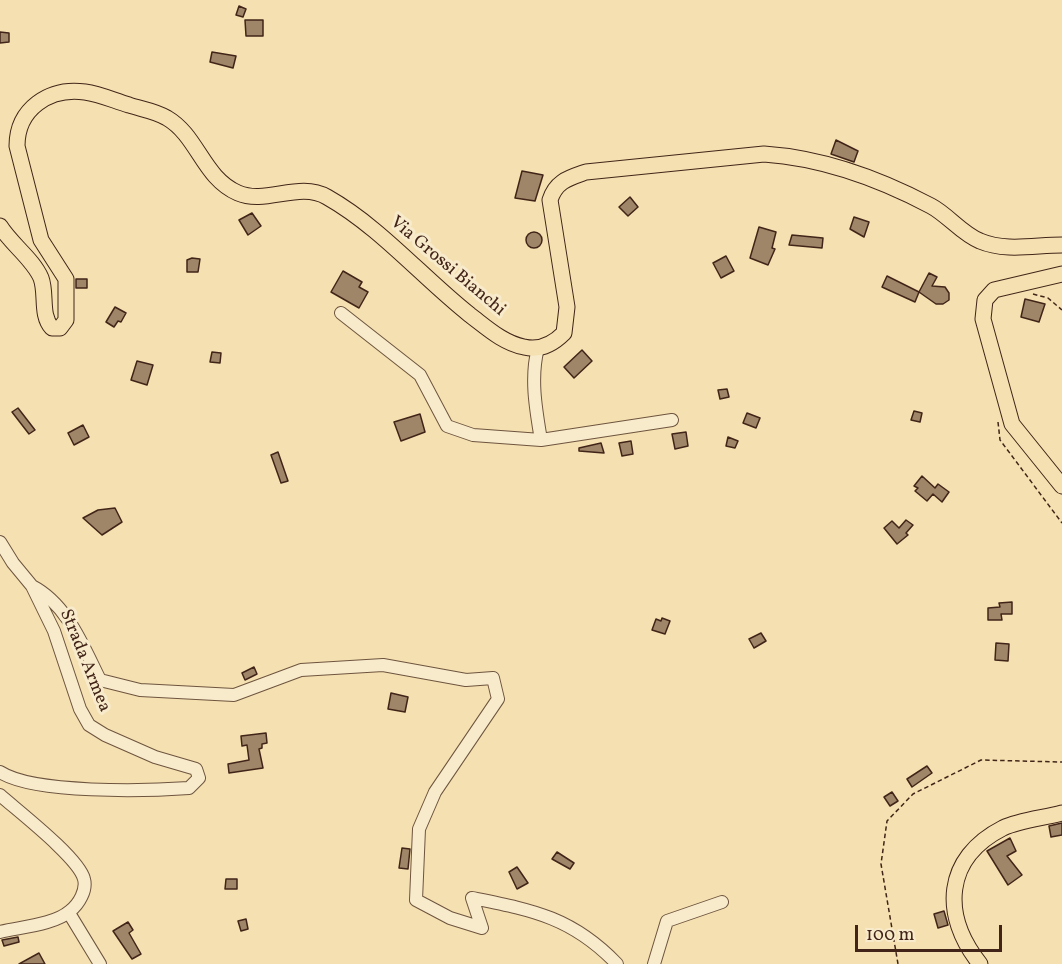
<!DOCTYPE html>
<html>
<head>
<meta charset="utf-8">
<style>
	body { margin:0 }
	#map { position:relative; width:1062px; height:964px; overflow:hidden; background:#f4e0b1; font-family:Vollkorn,serif }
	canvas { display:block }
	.scale { position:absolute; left:855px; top:925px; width:147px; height:27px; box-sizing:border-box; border:3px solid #422518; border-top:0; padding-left:8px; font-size:18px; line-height:21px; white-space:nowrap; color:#422518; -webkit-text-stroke:4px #f8ebcc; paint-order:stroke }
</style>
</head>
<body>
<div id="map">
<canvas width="1062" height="964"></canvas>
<div class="scale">100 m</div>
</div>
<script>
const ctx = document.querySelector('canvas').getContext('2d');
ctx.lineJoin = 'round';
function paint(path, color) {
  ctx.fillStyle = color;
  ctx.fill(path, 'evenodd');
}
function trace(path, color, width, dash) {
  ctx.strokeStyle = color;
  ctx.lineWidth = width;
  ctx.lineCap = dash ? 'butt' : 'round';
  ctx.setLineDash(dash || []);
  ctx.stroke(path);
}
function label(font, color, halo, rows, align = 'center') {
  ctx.font = font + ' Vollkorn,serif';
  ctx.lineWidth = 6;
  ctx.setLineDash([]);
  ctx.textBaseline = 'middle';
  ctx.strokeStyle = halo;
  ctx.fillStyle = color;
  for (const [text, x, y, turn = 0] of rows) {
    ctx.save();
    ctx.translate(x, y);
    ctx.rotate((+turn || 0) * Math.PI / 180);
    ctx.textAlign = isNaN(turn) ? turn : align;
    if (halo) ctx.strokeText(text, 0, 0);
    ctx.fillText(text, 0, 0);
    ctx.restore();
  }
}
const building = new Path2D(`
	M 239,6 L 246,9 L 243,17 L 236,15 Z
	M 245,20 L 263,20 L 263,36 L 246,36 Z
	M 0,32 L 9,33 L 9,42 L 0,43 Z
	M 212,52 L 236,56 L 233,68 L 210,62 Z
	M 836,140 L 858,151 L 854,162 L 831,154 Z
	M 522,171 L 543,175 L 535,201 L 515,198 Z
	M 630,197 L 638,207 L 628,216 L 619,207 Z
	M 252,213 L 261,226 L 248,235 L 239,220 Z
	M 854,217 L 869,222 L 864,237 L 850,229 Z
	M 759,227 L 776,232 L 772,248 L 775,249 L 768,265 L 750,258 Z
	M526 240a8 8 0 1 1 16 0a8 8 0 1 1-16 0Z
	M 792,235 L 823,238 L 822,248 L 789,245 Z
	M 726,256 L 734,271 L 721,278 L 713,263 Z
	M 192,258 L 200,259 L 198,272 L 187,272 L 187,260 Z
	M 343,271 L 362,282 L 359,287 L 368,292 L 359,308 L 331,292 Z
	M 929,273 L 937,277 L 932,286 L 945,287 L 949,293 L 949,300 L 943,304 L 936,304 L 919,292 Z
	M 887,276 L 919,292 L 915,302 L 882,287 Z
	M 76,279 L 87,279 L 87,288 L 76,288 Z
	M 1025,299 L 1045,304 L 1039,322 L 1021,317 Z
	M 115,307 L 126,313 L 121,322 L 118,321 L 114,327 L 106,322 Z
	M 582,350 L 592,361 L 574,378 L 564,367 Z
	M 212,352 L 221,353 L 220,363 L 210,362 Z
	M 137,361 L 153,365 L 147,385 L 131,380 Z
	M 727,389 L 729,397 L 720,399 L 718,390 Z
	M 18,408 L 35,430 L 29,434 L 12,412 Z
	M 914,411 L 922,413 L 920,422 L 911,420 Z
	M 747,413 L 760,418 L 756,428 L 743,423 Z
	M 420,414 L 425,432 L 401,441 L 394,422 Z
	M 83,425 L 89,437 L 74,445 L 68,433 Z
	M 686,432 L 688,446 L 675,449 L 672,434 Z
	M 728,437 L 738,441 L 735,448 L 726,446 Z
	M 631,441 L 633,454 L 622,456 L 619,443 Z
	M 601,443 L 604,453 L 579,451 L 579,448 Z
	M 278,452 L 288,481 L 281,483 L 271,455 Z
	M 922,476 L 935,488 L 938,484 L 949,492 L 942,502 L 933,494 L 927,501 L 915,491 L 918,488 L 914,486 Z
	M 115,508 L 122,522 L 102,535 L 83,518 L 98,510 Z
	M 906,520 L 913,525 L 906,533 L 908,535 L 897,544 L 884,528 L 892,521 L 899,528 Z
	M 1012,602 L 1012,614 L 1001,614 L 1002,620 L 988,620 L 988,608 L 1000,607 L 999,603 Z
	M 662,618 L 670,621 L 665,634 L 652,630 L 656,619 L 661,621 Z
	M 761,633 L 766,641 L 754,648 L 749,639 Z
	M 996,643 L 1009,644 L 1008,661 L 995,660 Z
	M 254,667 L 257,674 L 245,680 L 242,673 Z
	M 391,693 L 408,697 L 405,712 L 388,709 Z
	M 266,733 L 267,743 L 262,744 L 262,748 L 259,749 L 263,768 L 229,773 L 228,764 L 249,760 L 247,745 L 242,746 L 241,736 Z
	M 927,766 L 932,773 L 912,787 L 907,779 Z
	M 892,792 L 898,801 L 890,806 L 884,797 Z
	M 1062,823 L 1062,835 L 1051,837 L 1049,826 Z
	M 1010,838 L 1016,851 L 1007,856 L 1022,875 L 1008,885 L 987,851 Z
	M 402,848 L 410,849 L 408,869 L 399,868 Z
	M 557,852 L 574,863 L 570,869 L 552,859 Z
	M 517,867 L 528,883 L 517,889 L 509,872 Z
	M 226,879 L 237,879 L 237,889 L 225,889 Z
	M 944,911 L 948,925 L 938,928 L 934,914 Z
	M 246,919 L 248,929 L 241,931 L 238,921 Z
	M 128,922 L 133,930 L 129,933 L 141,954 L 132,959 L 113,931 Z
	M 18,937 L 19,942 L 4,946 L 2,940 Z
	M 39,953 L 45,964 L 19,964 Z`);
paint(building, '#9f8668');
trace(building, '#422518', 1.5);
const minor = new Path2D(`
	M 341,313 L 420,375 L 447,426 L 473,435 L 541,440
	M 538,348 C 530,378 536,410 541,440 L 672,420
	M 0,542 L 13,563 L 32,586 L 54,631 L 80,709 L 89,725 L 105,735 L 155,757 L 196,769 L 199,778 L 189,788 C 146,791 34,794 0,772
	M 32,586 C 67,604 83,646 100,680 L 140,690 L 234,695 L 301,670 L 383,665 L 466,680 L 493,678 L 498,699 L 435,792 L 419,829 L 416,900 L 450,918 L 482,928 L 472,898 C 532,910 572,917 617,964
	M 0,795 C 18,811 79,858 84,879 C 87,890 79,904 70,911 C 54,925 20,927 0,932
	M 69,913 L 100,964
	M 654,964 L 667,921 L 722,902`);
const major = new Path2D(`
	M 0,226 C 11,244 33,259 41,278 C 47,294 40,315 52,328 L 60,328 L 66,320 L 66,279 L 41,240 L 17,146 C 17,109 49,87 85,92 C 100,94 115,101 129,105 C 141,109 156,111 167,118 C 198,136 203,178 238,193 C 266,205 299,181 327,197 C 380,227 422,277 470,315 C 486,327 503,343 524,347 C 540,351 553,344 564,333 L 567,307 L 550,200 C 556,181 569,178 586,172 L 764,154 C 822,158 880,179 931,206 C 948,215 962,234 980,241 C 1006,252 1035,245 1062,245
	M 1062,274 L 994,290 L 985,300 L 983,319 L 1012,424 L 1062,486
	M 980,964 C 941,915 944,858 1003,828 C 1020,820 1044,818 1062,813`);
trace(minor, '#6e543e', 14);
trace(major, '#422518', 17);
trace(new Path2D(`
	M 1033,294 L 1048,298 L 1062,310
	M 998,422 L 1000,440 L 1062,523
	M 898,964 L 881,864 L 887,821 L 913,794 L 981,760 L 1062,762`), '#422518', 1.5, [4.5, 3]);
trace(minor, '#f8ebcc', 12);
trace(major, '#f4e0b1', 15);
label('18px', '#422518', '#f8ebcc', [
	["Via Grossi Bianchi",447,267,40],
	["Strada Armea",84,661,68]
]);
</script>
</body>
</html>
